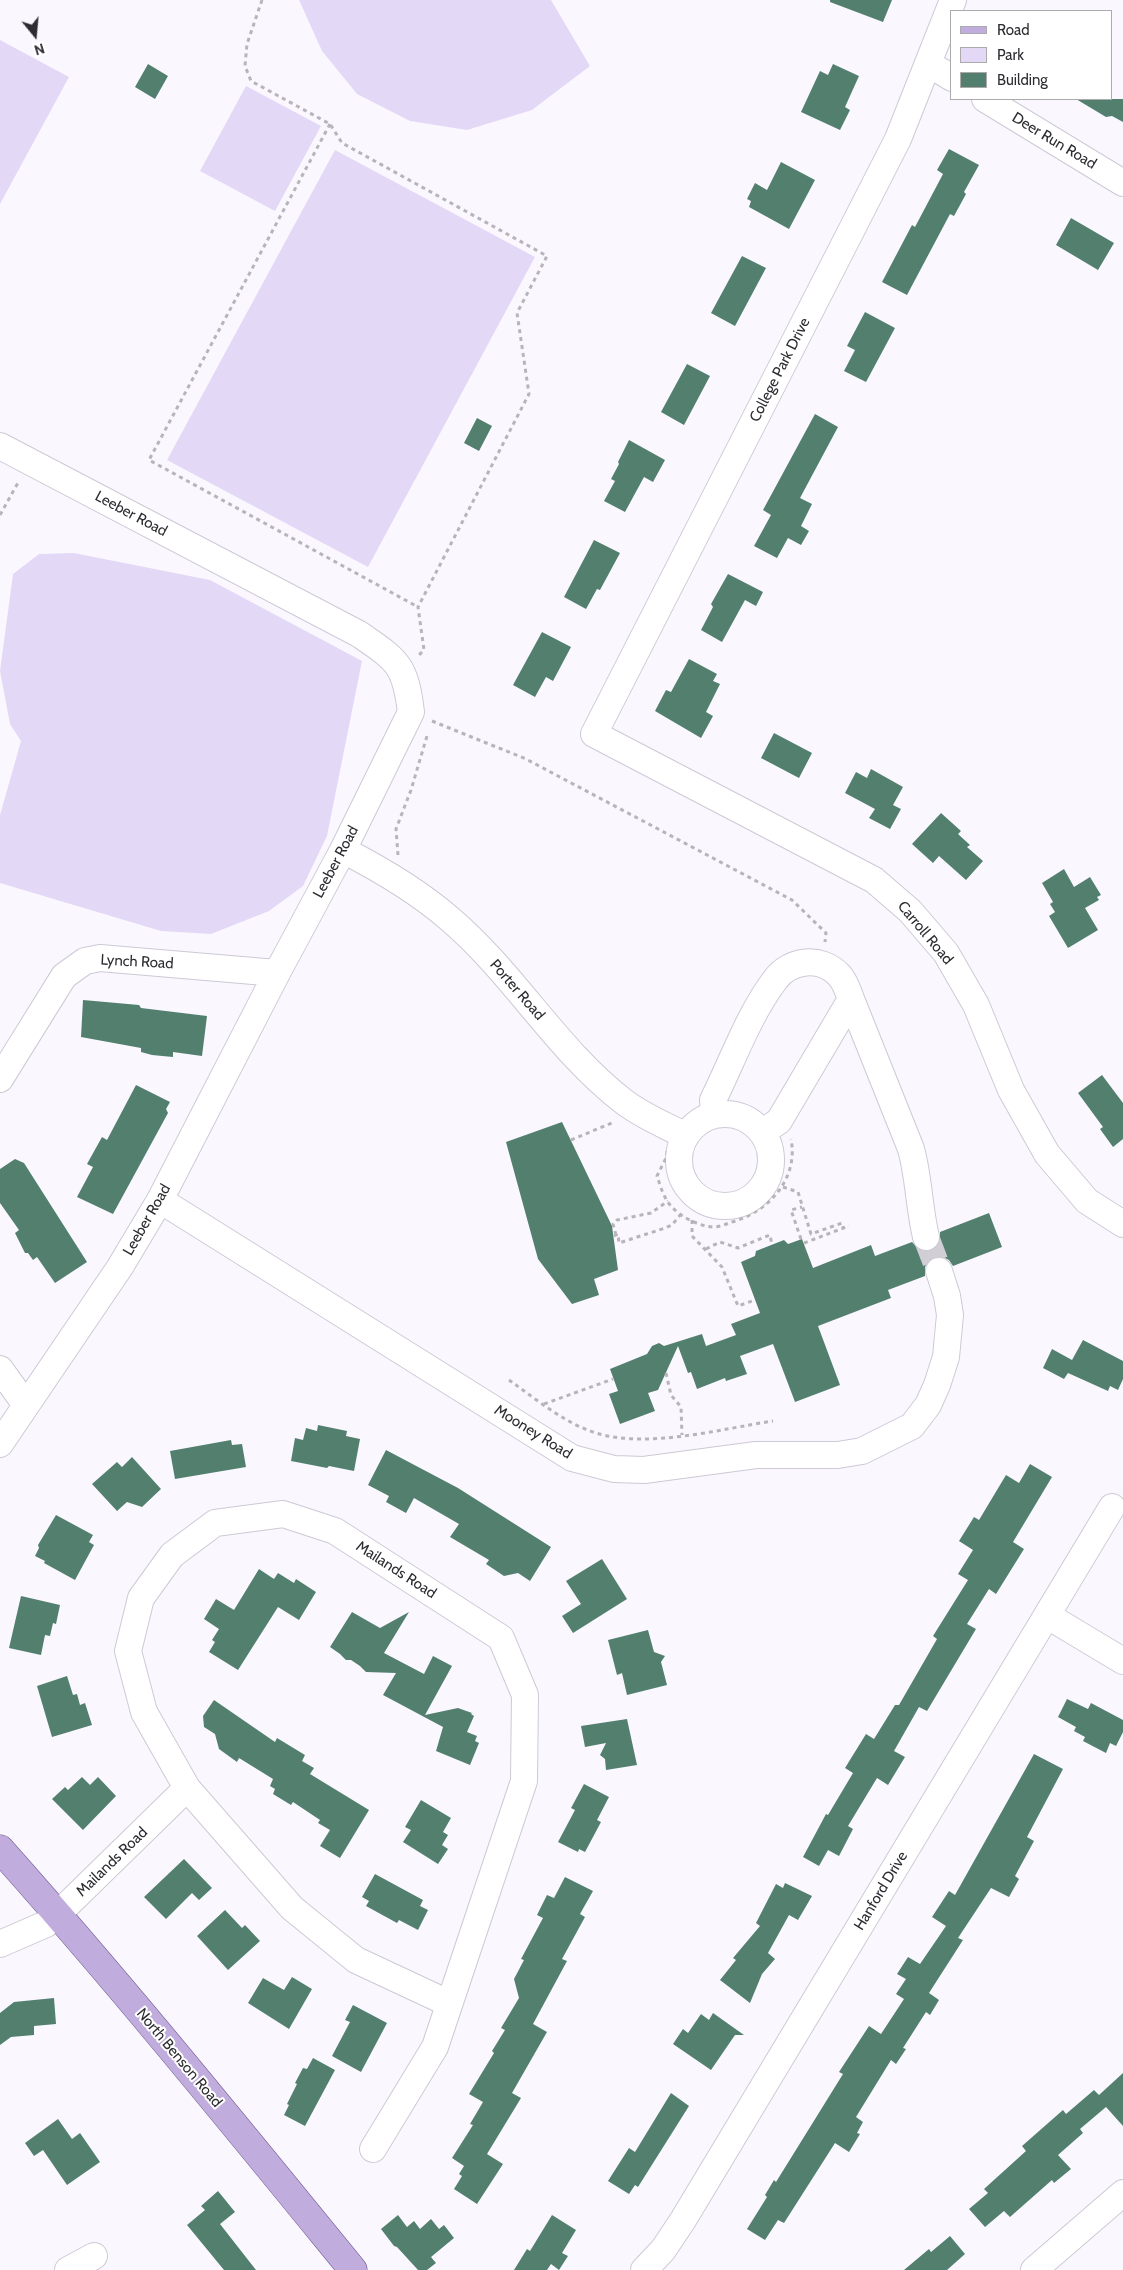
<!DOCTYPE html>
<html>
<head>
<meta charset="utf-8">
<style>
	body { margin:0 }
	#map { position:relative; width:1123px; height:2270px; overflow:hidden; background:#faf8fe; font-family:Cabin,sans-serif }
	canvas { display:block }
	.legend { position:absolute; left:950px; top:10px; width:162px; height:90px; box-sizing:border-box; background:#fff; border:1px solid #ababad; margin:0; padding:6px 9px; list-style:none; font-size:15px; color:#2e2c31 }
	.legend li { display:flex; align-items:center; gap:10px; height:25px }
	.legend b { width:25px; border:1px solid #ababad }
	.north { position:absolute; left:10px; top:10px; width:50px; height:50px; -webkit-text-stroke:4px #fff; paint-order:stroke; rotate:163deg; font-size:14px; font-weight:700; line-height:20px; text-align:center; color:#2e2c31 }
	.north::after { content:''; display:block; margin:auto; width:18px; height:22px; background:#2e2c31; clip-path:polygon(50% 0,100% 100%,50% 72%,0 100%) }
</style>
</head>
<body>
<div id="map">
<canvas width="1123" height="2270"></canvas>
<ul class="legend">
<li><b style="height:6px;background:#c0adde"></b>Road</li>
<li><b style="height:14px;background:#e3d9f7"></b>Park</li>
<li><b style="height:14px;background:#537f6f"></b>Building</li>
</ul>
<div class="north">N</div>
</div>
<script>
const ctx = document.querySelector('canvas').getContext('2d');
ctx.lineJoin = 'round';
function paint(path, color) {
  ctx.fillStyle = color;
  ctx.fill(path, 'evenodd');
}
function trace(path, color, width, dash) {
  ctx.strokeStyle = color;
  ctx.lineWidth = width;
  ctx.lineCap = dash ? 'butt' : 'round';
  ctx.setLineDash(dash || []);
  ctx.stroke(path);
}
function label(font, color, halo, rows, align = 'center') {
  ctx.font = font + ' Cabin,sans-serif';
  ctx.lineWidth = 4;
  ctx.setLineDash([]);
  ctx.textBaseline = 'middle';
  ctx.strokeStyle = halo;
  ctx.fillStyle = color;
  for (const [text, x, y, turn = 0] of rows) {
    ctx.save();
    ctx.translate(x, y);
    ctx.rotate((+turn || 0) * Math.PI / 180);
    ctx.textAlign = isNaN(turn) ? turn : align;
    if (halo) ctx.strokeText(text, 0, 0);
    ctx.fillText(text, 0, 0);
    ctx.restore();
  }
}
paint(new Path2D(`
	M 299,0 L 551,0 L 590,66 L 532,110 L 467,130 L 410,121 L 357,94 L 322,51 Z
	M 0,40 L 69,77 L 0,204 Z
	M 246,86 L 321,126 L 275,211 L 200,171 Z
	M 335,150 L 535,257 L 368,567 L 167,460 Z
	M 74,553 L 210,580 L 362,661 L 327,836 L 303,886 L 269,911 L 211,934 L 161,931 L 0,883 L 0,815 L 21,741 L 10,724 L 0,671 L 13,574 L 39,554 Z`), '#e3d9f7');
paint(new Path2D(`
	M 830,0 L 892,0 L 883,22 L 830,2 Z
	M 148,64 L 168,76 L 155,99 L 135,87 Z
	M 833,64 L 859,76 L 845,107 L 850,110 L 840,130 L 801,112 L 820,71 L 828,75 Z
	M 1076,99 L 1123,99 L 1123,122 L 1112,116 L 1106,117 Z
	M 949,149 L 979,165 L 964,192 L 966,194 L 954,216 L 950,214 L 907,295 L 882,282 L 912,225 L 915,227 L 943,174 L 937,170 Z
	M 781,162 L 815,180 L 789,229 L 749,207 L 751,201 L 747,199 L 755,183 L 767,190 Z
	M 1071,218 L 1114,243 L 1098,270 L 1056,245 Z
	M 742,256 L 766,268 L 735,326 L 711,313 Z
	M 865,312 L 895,328 L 866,382 L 844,371 L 855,350 L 847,346 Z
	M 687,364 L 710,376 L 684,425 L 661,412 Z
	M 815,414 L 838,427 L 800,498 L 812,504 L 801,526 L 809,531 L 801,545 L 788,538 L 777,558 L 754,546 L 771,515 L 763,510 Z
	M 477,418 L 492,426 L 479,451 L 464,443 Z
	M 629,440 L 665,460 L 653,482 L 644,477 L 625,512 L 604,501 L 615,481 L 611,479 L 619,464 L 618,462 Z
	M 594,540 L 620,553 L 600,590 L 597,589 L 586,609 L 564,597 Z
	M 728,574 L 763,592 L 756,606 L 745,600 L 722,642 L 701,630 L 713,607 L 711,604 Z
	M 542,632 L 571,647 L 553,681 L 546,677 L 535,697 L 513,685 Z
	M 689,659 L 717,674 L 713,681 L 720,684 L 706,712 L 713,716 L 701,738 L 655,711 L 666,690 L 671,692 Z
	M 774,733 L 812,753 L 799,778 L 761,758 Z
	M 871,769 L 903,787 L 893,805 L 901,809 L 890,829 L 869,818 L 875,809 L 845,793 L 856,772 L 867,778 Z
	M 941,813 L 961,831 L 958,834 L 970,845 L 967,847 L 983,861 L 966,880 L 939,856 L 933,863 L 912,844 Z
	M 1064,869 L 1074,887 L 1090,877 L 1101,895 L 1097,897 L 1099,900 L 1085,908 L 1098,930 L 1068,948 L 1049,916 L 1055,912 L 1050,904 L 1053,902 L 1042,883 Z
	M 83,1000 L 139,1005 L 141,1008 L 207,1016 L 202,1056 L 173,1052 L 173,1057 L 152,1055 L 141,1052 L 141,1048 L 81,1037 Z
	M 1102,1075 L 1123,1103 L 1123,1139 L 1113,1147 L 1100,1129 L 1103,1127 L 1078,1093 Z
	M 136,1085 L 170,1102 L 166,1109 L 168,1113 L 113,1214 L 77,1197 L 93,1167 L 87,1164 L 102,1137 L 107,1140 Z
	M 562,1122 L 612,1226 L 618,1270 L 594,1279 L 599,1295 L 572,1304 L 538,1259 L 506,1142 Z
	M 15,1159 L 24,1163 L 87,1262 L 55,1283 L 37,1257 L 33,1260 L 28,1253 L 25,1253 L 15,1233 L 19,1230 L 0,1203 L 0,1169 Z
	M 989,1213 L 1002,1247 L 953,1266 L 949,1260 L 943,1257 L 934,1257 L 928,1261 L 925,1267 L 925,1276 L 888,1290 L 891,1298 L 818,1326 L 840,1385 L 795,1402 L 773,1344 L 740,1356 L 747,1374 L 726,1381 L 725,1378 L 697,1389 L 691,1372 L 688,1373 L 678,1346 L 658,1390 L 648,1393 L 655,1411 L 620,1424 L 609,1394 L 618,1391 L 610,1369 L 647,1354 L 652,1346 L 659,1343 L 664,1346 L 702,1334 L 706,1346 L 736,1335 L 731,1324 L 760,1313 L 741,1262 L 755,1256 L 756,1251 L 784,1240 L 788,1244 L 802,1239 L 813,1268 L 871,1245 L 875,1256 L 912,1242 L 921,1251 L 929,1252 L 936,1248 L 940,1242 L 940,1232 Z
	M 1083,1340 L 1123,1361 L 1123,1379 L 1118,1390 L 1110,1386 L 1108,1391 L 1068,1373 L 1064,1379 L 1043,1368 L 1052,1349 L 1072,1360 Z
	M 318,1425 L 347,1431 L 346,1436 L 360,1439 L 354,1471 L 329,1466 L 327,1468 L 291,1461 L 295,1438 L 303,1440 L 306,1428 L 317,1431 Z
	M 231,1440 L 232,1445 L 242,1444 L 246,1467 L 175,1479 L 170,1451 Z
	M 386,1450 L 458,1488 L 551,1547 L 530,1581 L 518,1573 L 504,1576 L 486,1564 L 489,1560 L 450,1537 L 459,1524 L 414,1498 L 406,1513 L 386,1502 L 389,1496 L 368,1485 Z
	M 132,1457 L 161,1489 L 142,1507 L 127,1502 L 117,1511 L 92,1484 L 117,1462 L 122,1467 Z
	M 1030,1464 L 1052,1477 L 1013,1542 L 1024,1549 L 996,1594 L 989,1589 L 967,1624 L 976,1629 L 927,1711 L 919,1707 L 894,1751 L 905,1757 L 888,1785 L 877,1778 L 848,1826 L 853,1829 L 839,1856 L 828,1850 L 819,1866 L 803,1857 L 826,1814 L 828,1815 L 853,1773 L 845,1768 L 866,1734 L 874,1739 L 895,1705 L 899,1705 L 937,1639 L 933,1636 L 968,1580 L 958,1574 L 973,1550 L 959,1541 L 974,1517 L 979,1520 L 1006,1475 L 1019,1483 Z
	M 56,1515 L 93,1535 L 89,1542 L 94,1545 L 75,1580 L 44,1563 L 45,1561 L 35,1556 L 39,1548 L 38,1545 Z
	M 602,1559 L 627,1599 L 573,1633 L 562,1616 L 581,1604 L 566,1581 Z
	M 259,1569 L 274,1579 L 278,1573 L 294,1583 L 296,1579 L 316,1592 L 299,1620 L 278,1607 L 238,1670 L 209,1652 L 215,1642 L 212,1640 L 219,1629 L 204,1619 L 216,1599 L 234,1610 Z
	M 21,1596 L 60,1605 L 56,1624 L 53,1623 L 50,1636 L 45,1635 L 41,1655 L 9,1648 Z
	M 352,1612 L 380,1628 L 409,1612 L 384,1653 L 424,1674 L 433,1656 L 452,1666 L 425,1715 L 458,1708 L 472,1713 L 471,1714 L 474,1716 L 467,1732 L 477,1736 L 475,1741 L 479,1743 L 470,1765 L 436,1751 L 443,1727 L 383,1695 L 396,1673 L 366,1672 L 360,1666 L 351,1660 L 346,1660 L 340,1654 L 330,1647 Z
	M 648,1630 L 654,1652 L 665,1656 L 661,1662 L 667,1685 L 627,1695 L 622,1673 L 617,1675 L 608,1640 Z
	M 67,1676 L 73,1695 L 77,1694 L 80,1705 L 85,1703 L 92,1725 L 52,1737 L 37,1686 Z
	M 1067,1699 L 1088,1709 L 1091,1703 L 1123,1720 L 1123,1732 L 1116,1746 L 1110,1743 L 1106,1753 L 1083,1741 L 1085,1737 L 1074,1731 L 1076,1727 L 1058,1717 Z
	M 214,1700 L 275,1742 L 277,1738 L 305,1755 L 302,1761 L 314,1768 L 310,1774 L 369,1810 L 340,1858 L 320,1846 L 330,1830 L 318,1823 L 320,1820 L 293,1802 L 291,1805 L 273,1794 L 275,1789 L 270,1786 L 273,1779 L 239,1758 L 237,1762 L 219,1749 L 215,1734 L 204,1727 L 203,1716 Z
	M 627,1719 L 637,1765 L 606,1770 L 605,1759 L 600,1755 L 606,1743 L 585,1747 L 581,1726 Z
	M 1034,1754 L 1063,1769 L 1027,1837 L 1034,1841 L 1015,1876 L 1019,1879 L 1009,1897 L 991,1888 L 958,1938 L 963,1940 L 929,1993 L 939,2000 L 930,2015 L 926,2012 L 903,2048 L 906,2049 L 896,2064 L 891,2060 L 856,2117 L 863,2122 L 857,2133 L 860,2134 L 849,2152 L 835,2143 L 784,2223 L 778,2220 L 765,2240 L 747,2229 L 767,2197 L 765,2195 L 774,2180 L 776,2182 L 843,2074 L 839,2072 L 869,2026 L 881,2034 L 904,1999 L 896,1994 L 906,1979 L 897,1974 L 908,1957 L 920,1964 L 946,1926 L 932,1917 L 949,1891 L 955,1895 Z
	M 82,1777 L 90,1785 L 98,1777 L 116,1796 L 83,1830 L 52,1799 L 65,1787 L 68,1790 Z
	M 584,1784 L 609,1797 L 597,1820 L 601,1822 L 585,1852 L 579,1849 L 578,1852 L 558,1842 L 575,1810 L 571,1808 Z
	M 421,1800 L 451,1818 L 443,1832 L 448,1835 L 442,1845 L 448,1849 L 438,1864 L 403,1842 L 411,1830 L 405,1827 Z
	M 184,1859 L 212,1888 L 199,1900 L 192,1893 L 166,1919 L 144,1897 Z
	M 375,1874 L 423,1900 L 420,1906 L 428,1910 L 418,1930 L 399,1920 L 397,1923 L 366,1906 L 369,1901 L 362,1897 Z
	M 565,1877 L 593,1891 L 580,1914 L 585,1917 L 562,1959 L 567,1961 L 533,2024 L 547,2032 L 512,2093 L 521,2098 L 487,2154 L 503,2164 L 477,2204 L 454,2189 L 462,2176 L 459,2174 L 464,2166 L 452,2158 L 473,2125 L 470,2124 L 483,2102 L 469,2094 L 494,2053 L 492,2051 L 505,2030 L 501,2028 L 519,1998 L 514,1979 L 524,1960 L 521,1959 L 543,1918 L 537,1915 L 547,1895 L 554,1898 Z
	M 785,1883 L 812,1896 L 798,1920 L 789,1915 L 768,1953 L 775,1959 L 762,1974 L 750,2003 L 720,1980 L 736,1960 L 733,1958 L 760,1926 L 756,1923 L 776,1884 L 783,1888 Z
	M 225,1910 L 242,1928 L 245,1925 L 260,1941 L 228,1970 L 197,1936 Z
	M 292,1977 L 312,1989 L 289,2029 L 248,2003 L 263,1978 L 284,1990 Z
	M 54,1998 L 56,2024 L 34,2026 L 34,2035 L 11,2037 L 0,2045 L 0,2013 L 14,2002 Z
	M 353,2005 L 387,2023 L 361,2072 L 332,2056 L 350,2022 L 345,2020 Z
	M 713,2013 L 744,2035 L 735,2035 L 711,2070 L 673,2044 L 683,2029 L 688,2033 L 701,2014 L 709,2020 Z
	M 313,2058 L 335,2070 L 305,2126 L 284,2115 L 289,2105 L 287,2104 L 297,2084 L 295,2083 L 303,2068 L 307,2069 Z
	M 1123,2073 L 1123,2126 L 1106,2107 L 1080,2129 L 1083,2133 L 1058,2155 L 1071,2169 L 1054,2183 L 1052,2180 L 1010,2217 L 1004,2211 L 985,2227 L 969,2209 L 988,2193 L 984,2189 L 1026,2151 L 1022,2146 L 1063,2110 L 1066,2114 L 1094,2090 L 1099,2095 Z
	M 671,2093 L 689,2106 L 638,2187 L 635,2185 L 629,2194 L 608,2181 L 629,2148 L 635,2152 Z
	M 58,2119 L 72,2139 L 80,2133 L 100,2162 L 67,2185 L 43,2150 L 34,2156 L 25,2143 Z
	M 218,2191 L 235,2212 L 220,2224 L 256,2270 L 224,2270 L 187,2225 L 205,2210 L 201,2206 Z
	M 398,2215 L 407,2227 L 414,2221 L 420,2229 L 431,2219 L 439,2229 L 444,2225 L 454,2238 L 431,2257 L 436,2263 L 427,2270 L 418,2270 L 397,2247 L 394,2246 L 381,2229 Z
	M 552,2215 L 576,2230 L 562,2253 L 568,2256 L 559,2270 L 551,2264 L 547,2270 L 514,2270 L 527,2249 L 530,2251 Z
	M 950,2236 L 965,2254 L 947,2270 L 904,2270 L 929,2249 L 931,2252 Z`), '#537f6f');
trace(new Path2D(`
	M 926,1237 L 939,1271`), '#d1cfd5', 26, [26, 13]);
const minor = new Path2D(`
	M 953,0 L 898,139 L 594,734 L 874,880 L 910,911 L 946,953 L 976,1005 L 1011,1090 L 1047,1154 L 1087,1201 L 1123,1224
	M 929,64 L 952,78
	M 985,99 L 1123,183
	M 0,446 L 359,634 C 398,661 405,664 411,712 L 343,850 L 277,973 L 160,1200 L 120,1267 L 0,1444
	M 343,850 C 382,870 418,891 451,920 C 514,974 557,1050 623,1101 C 642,1116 665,1125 686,1136
	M 0,1079 L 64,976 L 85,961 L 100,958 L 277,973
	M679 1160a46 46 0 1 1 92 0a46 46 0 1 1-92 0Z
	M 714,1115 L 713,1100 C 732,1062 749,1014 775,980 C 790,959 821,956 839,975 C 845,981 848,991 851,999 L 911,1149 C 919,1178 919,1208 926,1237
	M 763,1132 L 779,1121 L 851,999
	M 160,1200 L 572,1458 L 614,1469 L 644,1470 L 756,1455 L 838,1455 L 862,1451 L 912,1426 L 928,1405 L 937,1385 L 946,1357 L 950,1315 L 947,1296 L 939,1271
	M 0,1369 L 26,1405
	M 1048,1616 L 1123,1661
	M 0,1944 L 46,1924 L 58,1914 L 187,1788
	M 373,2149 L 435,2047 L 524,1781 L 525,1695 L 501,1638 L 335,1531 L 283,1514 L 215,1523 L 172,1555 L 141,1598 L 128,1651 L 144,1712 L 187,1788 L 292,1908 L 356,1960 L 448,2003
	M 68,2270 L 94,2256
	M 644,2270 L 663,2250 L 683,2220 L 1112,1507
	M 1034,2270 L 1123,2193`);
const major = new Path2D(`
	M 0,1849 C 122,1986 237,2128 353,2270`);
trace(minor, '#cdc9d6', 28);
trace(major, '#725d93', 29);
trace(new Path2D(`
	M 262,0 L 247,44 L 245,66 L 251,81 L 330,124 L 342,143 L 547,256 L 517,313 L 529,394 L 418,607 L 424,650 L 418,656
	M 330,124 L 149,460 L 418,607
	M 0,515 L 19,481
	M 432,721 L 526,759 L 792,900 L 826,933 L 825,942
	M 398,855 L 396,829 L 411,790 L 427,736
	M 571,1140 L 614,1122
	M 667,1151 L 667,1156 L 657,1176 C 661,1188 665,1202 675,1210 C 683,1218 702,1227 713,1227 C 720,1227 726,1224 732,1222 C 768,1212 799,1179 791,1139
	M 783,1187 L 798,1192 L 811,1234 L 842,1223 L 843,1227
	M 692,1220 L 692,1236 L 722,1267 L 738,1306 L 755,1300
	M 616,1235 L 613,1224 L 617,1220 L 651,1213 L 668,1201
	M 614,1236 L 618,1234 L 619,1243 L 665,1228 L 672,1225 L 681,1214
	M 801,1239 L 791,1210 L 802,1207
	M 804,1243 L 849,1226
	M 706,1249 L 720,1242 L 738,1248 L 770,1235 L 772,1245
	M 666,1373 L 671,1395 L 681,1407 L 682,1435
	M 509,1380 C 536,1399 564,1423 596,1433 C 648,1449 720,1429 773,1421
	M 544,1404 L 613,1379`), '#b7b5ba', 3, [4, 4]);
trace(minor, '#fff', 26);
trace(major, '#c0adde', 28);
label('15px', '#2e2c31', '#fff', [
	["Deer Run Road",1054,141,31],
	["College Park Drive",780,370,-63],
	["Leeber Road",131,514,28],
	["Leeber Road",336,862,-62],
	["Carroll Road",925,933,50],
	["Lynch Road",137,962,3],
	["Porter Road",517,990,49],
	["Leeber Road",147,1220,-60],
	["Mooney Road",533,1432,32],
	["Mailands Road",396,1570,33],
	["Mailands Road",112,1862,-44],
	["Hanford Drive",881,1891,-59],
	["North Benson Road",179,2058,50]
]);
</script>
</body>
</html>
